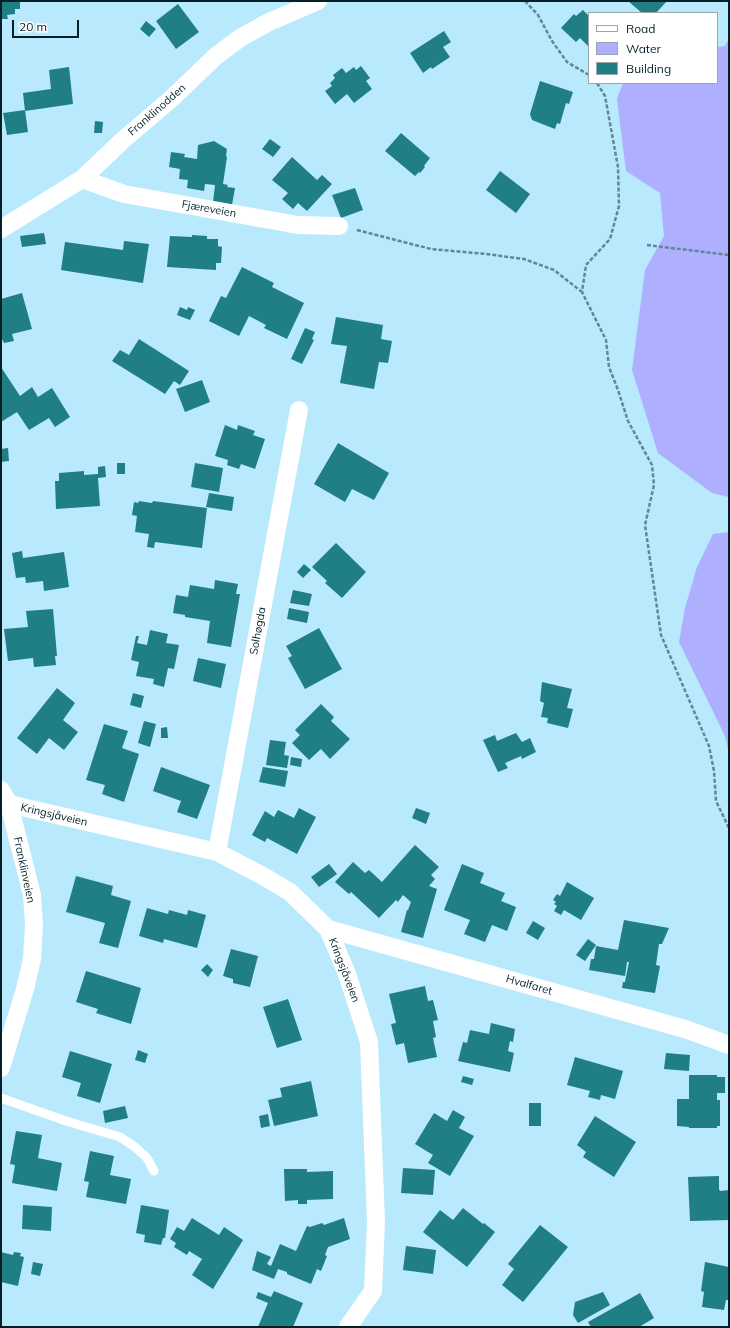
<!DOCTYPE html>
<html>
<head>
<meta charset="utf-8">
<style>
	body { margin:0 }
	#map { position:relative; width:730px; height:1328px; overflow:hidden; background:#b8e9fc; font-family:Mulish,sans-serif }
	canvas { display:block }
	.frame { position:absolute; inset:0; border:2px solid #032029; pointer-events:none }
	.legend { position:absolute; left:588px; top:12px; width:130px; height:72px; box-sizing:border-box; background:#fff; border:1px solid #9aa6a9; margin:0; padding:5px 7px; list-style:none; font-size:12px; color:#032029 }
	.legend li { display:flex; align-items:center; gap:8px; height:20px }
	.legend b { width:20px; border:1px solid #9aa6a9 }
	.scale { position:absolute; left:12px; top:20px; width:67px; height:18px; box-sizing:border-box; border:2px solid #032029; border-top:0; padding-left:5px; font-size:12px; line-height:14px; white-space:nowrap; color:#032029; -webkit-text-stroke:3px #fff; paint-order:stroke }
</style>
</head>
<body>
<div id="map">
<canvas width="730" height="1328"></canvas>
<div class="frame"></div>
<ul class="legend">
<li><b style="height:5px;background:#fff"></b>Road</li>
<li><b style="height:11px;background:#aeaffe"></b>Water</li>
<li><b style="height:11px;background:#207e85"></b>Building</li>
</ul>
<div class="scale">20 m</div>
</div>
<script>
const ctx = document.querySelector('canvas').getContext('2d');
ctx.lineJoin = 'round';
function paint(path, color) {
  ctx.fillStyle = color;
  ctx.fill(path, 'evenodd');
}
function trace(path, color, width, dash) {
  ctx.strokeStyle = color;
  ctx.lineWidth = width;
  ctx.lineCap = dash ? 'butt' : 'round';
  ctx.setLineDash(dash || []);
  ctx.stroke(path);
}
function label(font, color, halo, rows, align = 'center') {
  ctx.font = font + ' Mulish,sans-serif';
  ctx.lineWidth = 3.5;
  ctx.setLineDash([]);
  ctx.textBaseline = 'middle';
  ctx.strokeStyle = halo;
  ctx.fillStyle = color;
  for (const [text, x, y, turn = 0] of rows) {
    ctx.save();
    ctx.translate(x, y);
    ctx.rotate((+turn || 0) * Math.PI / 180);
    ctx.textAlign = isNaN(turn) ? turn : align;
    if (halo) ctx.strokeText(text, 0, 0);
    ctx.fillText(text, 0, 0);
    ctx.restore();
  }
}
paint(new Path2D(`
	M 729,38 L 729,497 L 712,493 L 658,453 L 632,370 L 645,270 L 664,236 L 660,193 L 626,171 L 617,99 L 623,83 L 717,83 L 717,47 L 725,46 Z
	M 729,532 L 729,753 L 725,736 L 679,642 L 685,608 L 697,567 L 713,534 Z`), '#aeaffe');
paint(new Path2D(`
	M 1,1 L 20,1 L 20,9 L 15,9 L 15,14 L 7,15 L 8,19 L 1,19 Z
	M 628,1 L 667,1 L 656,13 L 642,13 Z
	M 178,4 L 199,32 L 176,49 L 156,21 Z
	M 583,10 L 589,16 L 589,47 L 580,38 L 576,42 L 561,28 L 574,14 L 576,16 Z
	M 146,21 L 156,29 L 149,37 L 140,29 Z
	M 444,31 L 451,42 L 443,47 L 450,57 L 432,69 L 431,67 L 423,73 L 410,53 Z
	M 361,66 L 370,78 L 366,81 L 372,89 L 354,103 L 347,94 L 335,104 L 325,91 L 332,86 L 330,83 L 335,78 L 333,75 L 342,68 L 346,73 L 354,67 L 356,70 Z
	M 69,67 L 73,104 L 25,111 L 23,93 L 51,89 L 49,70 Z
	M 540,81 L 573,92 L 569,104 L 566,103 L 560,124 L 557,123 L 555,129 L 532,120 L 530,114 Z
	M 25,110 L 28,132 L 7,135 L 3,113 Z
	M 95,121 L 103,122 L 102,133 L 94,133 Z
	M 401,133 L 430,158 L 424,166 L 425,167 L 420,173 L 419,172 L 415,176 L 385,151 Z
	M 270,139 L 281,147 L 273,157 L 262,149 Z
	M 214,141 L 227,149 L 226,156 L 227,157 L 223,184 L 228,185 L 227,187 L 235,188 L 232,205 L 213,202 L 215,185 L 205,184 L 204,191 L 187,188 L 188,180 L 179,179 L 180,169 L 169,167 L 171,152 L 185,154 L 184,157 L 197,159 L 198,145 Z
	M 292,157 L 317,180 L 322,175 L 332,184 L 307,211 L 298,203 L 293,209 L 282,199 L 288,193 L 272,180 Z
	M 500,171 L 530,194 L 516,213 L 486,190 Z
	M 355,188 L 363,210 L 341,218 L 332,195 Z
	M 44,233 L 46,244 L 22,247 L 20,236 Z
	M 192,235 L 207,236 L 207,239 L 218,239 L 218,246 L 222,247 L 221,263 L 216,263 L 216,270 L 167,267 L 170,236 L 192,237 Z
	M 124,241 L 149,244 L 143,283 L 61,270 L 65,242 L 123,250 Z
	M 242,267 L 274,283 L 272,287 L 304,303 L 287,339 L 264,328 L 266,325 L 249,316 L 239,336 L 209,321 L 221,296 L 226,298 Z
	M 22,293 L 32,329 L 12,334 L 14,341 L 4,343 L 1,337 L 1,299 Z
	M 180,307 L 187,310 L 188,307 L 195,310 L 190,320 L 177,315 Z
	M 336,317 L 383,325 L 381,339 L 392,341 L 388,363 L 379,362 L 374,389 L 340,383 L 347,346 L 331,344 Z
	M 305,328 L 315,332 L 312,339 L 314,340 L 302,364 L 291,359 Z
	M 139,339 L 189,371 L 180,385 L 174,381 L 165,394 L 112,361 L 120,350 L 129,355 Z
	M 1,367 L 20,396 L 32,387 L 38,397 L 52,388 L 70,417 L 55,427 L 49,418 L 29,430 L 17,412 L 1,422 Z
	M 202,380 L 210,402 L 185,412 L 176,389 Z
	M 225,425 L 237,430 L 238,425 L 255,431 L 253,435 L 265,439 L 255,469 L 241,464 L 239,469 L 227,465 L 228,460 L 215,456 Z
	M 338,443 L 389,473 L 374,500 L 352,489 L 345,502 L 314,484 Z
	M 8,448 L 9,461 L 1,462 L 1,449 Z
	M 117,463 L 125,463 L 125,474 L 117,474 Z
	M 195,463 L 223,468 L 219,492 L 191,487 Z
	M 105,466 L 106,477 L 98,478 L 100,506 L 56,509 L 55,481 L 59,481 L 59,473 L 84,471 L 84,475 L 98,474 L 98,467 Z
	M 209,493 L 234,497 L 232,511 L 206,507 Z
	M 139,501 L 152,503 L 153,501 L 207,508 L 202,548 L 155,542 L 154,548 L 147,547 L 149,534 L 135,532 L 137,516 L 132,515 L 134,502 L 138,503 Z
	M 336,543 L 366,572 L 342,598 L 325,583 L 327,581 L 312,567 Z
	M 22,551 L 23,558 L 64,552 L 69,587 L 44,591 L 43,581 L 26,583 L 25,577 L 16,578 L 12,553 Z
	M 304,564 L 311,570 L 303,578 L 297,572 Z
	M 215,580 L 238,584 L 236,594 L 240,594 L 231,647 L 207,643 L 210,621 L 185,617 L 185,615 L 173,613 L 176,595 L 188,597 L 190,585 L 214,589 Z
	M 293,590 L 312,594 L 309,606 L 290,603 Z
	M 289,608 L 309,612 L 307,623 L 287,619 Z
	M 53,609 L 57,656 L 55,656 L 56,665 L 34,667 L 33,658 L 8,661 L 4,629 L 28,627 L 26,611 Z
	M 319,628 L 342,669 L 305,689 L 288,658 L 292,656 L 286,646 Z
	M 150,630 L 168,634 L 166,643 L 179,645 L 174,669 L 168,668 L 164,687 L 153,684 L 154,679 L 136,676 L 139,662 L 131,660 L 136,636 L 139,636 L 137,643 L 147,645 Z
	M 198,658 L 226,664 L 221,688 L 193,681 Z
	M 542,682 L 572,689 L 567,708 L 573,709 L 568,728 L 547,723 L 548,718 L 541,717 L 544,703 L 540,701 Z
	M 57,688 L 75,703 L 63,720 L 78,732 L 64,750 L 49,738 L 37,754 L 17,738 Z
	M 133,693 L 144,696 L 141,708 L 130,705 Z
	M 321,704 L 334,717 L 331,721 L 350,739 L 330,759 L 321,749 L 309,760 L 292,743 L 300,735 L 295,730 Z
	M 144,721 L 156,724 L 150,747 L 138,743 Z
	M 104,724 L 128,731 L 122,748 L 139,754 L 124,802 L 102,794 L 105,785 L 86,780 Z
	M 167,727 L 168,738 L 161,738 L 161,728 Z
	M 516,733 L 522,742 L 530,738 L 536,752 L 522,759 L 521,756 L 505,763 L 508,768 L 498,772 L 483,740 L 495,735 L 497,741 Z
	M 270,740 L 286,742 L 284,755 L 289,756 L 287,768 L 266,765 Z
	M 291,757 L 302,759 L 301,767 L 290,765 Z
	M 161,767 L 210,785 L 197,819 L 177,812 L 181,801 L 153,791 Z
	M 263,767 L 288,771 L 285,787 L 259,782 Z
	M 299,808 L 316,817 L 297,854 L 267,838 L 265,842 L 252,835 L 265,811 L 274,817 L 278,810 L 294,818 Z
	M 416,808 L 430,813 L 426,824 L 412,818 Z
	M 415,845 L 439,867 L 431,875 L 435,879 L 429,886 L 437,889 L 423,938 L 401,932 L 407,910 L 408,910 L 411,902 L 403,895 L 398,902 L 396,900 L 379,918 L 351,892 L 349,894 L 335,882 L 353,862 L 365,873 L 369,870 L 382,882 Z
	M 329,864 L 337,874 L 319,887 L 311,877 Z
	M 462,864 L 484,873 L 480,883 L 505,893 L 501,901 L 516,907 L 507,931 L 492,925 L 485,942 L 464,934 L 470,920 L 444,910 Z
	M 76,876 L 113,886 L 111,895 L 131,901 L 118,948 L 99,943 L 105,923 L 66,912 Z
	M 567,882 L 594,898 L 581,920 L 564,910 L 561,915 L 554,911 L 557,906 L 554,904 L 556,902 L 553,900 L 557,894 L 560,896 Z
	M 147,908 L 168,914 L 169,910 L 187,915 L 188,910 L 206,915 L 197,948 L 164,939 L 163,943 L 139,936 Z
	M 624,920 L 669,928 L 662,944 L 659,944 L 656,965 L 660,966 L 655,993 L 622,988 L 623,982 L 625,982 L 629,962 L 627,962 L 625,976 L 589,970 L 591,959 L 594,959 L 596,946 L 618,950 Z
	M 533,921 L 545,928 L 538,940 L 526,933 Z
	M 588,939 L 596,945 L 585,961 L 576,955 Z
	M 231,949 L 258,956 L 250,987 L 233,983 L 233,979 L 223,976 Z
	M 207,964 L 213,970 L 208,977 L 201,970 Z
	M 86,971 L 141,988 L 131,1024 L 96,1013 L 98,1009 L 76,1002 Z
	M 425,986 L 428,1001 L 433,1000 L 438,1020 L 433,1021 L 436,1037 L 433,1038 L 437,1057 L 408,1063 L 404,1043 L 396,1045 L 391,1024 L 396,1023 L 389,994 Z
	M 288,999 L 302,1040 L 277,1048 L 263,1007 Z
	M 491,1023 L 515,1029 L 513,1042 L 510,1041 L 508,1051 L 514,1053 L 510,1072 L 458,1061 L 463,1042 L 467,1043 L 470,1030 L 489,1034 Z
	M 138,1050 L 148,1054 L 145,1063 L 135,1060 Z
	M 70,1051 L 112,1064 L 100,1103 L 77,1096 L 81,1083 L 62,1077 Z
	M 666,1053 L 690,1055 L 689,1071 L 664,1069 Z
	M 575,1057 L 623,1071 L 615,1099 L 601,1095 L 600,1100 L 588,1097 L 590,1091 L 567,1085 Z
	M 689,1075 L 717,1075 L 717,1077 L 725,1077 L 725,1093 L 717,1093 L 717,1100 L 720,1100 L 720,1126 L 717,1126 L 717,1128 L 689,1128 L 689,1127 L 677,1126 L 677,1099 L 689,1099 Z
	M 463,1076 L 474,1079 L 472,1085 L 461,1082 Z
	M 311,1081 L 318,1116 L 274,1126 L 268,1100 L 282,1097 L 280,1088 Z
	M 529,1103 L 541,1103 L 541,1126 L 529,1126 Z
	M 125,1106 L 128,1118 L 105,1123 L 103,1111 Z
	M 453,1110 L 465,1117 L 459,1128 L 474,1136 L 450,1176 L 428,1163 L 433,1155 L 415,1144 L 434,1113 L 447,1121 Z
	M 268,1114 L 270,1126 L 261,1128 L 259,1116 Z
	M 595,1116 L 636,1142 L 614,1177 L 583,1157 L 586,1152 L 577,1145 Z
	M 16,1131 L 42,1135 L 38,1158 L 62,1163 L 57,1191 L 12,1183 L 15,1165 L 10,1164 Z
	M 90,1151 L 114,1156 L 110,1175 L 131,1179 L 126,1204 L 86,1197 L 89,1182 L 84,1181 Z
	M 403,1168 L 435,1170 L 433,1195 L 401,1193 Z
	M 284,1169 L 307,1169 L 307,1172 L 333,1171 L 333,1199 L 307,1200 L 307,1204 L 298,1204 L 298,1200 L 285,1201 Z
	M 719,1176 L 719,1189 L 720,1191 L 729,1190 L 729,1220 L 690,1221 L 688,1177 Z
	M 23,1205 L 52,1207 L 51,1231 L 22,1229 Z
	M 141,1205 L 169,1210 L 165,1238 L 163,1238 L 161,1245 L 144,1242 L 145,1235 L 136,1233 Z
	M 463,1208 L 483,1224 L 484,1223 L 495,1232 L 467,1267 L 423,1232 L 440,1210 L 453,1220 Z
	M 192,1218 L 219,1235 L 224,1227 L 243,1240 L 213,1289 L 192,1275 L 202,1259 L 189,1251 L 187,1255 L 174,1247 L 176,1243 L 170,1239 L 177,1227 L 184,1231 Z
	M 344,1218 L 350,1239 L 328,1247 L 325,1255 L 327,1256 L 321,1271 L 317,1269 L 311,1284 L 287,1274 L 287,1272 L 278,1269 L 274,1279 L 252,1270 L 257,1251 L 271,1257 L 267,1264 L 271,1266 L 280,1244 L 296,1251 L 307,1226 L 310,1227 L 322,1223 L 324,1225 Z
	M 540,1225 L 568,1247 L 523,1302 L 502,1285 L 514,1269 L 508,1264 Z
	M 406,1246 L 436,1250 L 433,1274 L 403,1270 Z
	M 1,1252 L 13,1255 L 14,1252 L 21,1253 L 20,1256 L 24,1257 L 18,1286 L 1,1282 Z
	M 33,1262 L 43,1264 L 40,1276 L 31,1274 Z
	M 705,1262 L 729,1267 L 729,1300 L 726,1300 L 724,1310 L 702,1307 L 704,1292 L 701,1291 Z
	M 274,1291 L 303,1303 L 293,1327 L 258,1327 L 268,1303 L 256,1298 L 258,1292 L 271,1297 Z
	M 603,1292 L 610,1305 L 578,1323 L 573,1315 L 575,1302 Z
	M 640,1293 L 654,1318 L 639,1327 L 591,1327 L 588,1322 Z`), '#207e85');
trace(new Path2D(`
	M 525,1 L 538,15 L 552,41 L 567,62 L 589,75
	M 597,83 L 605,96 L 618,167 L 619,206 L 610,239 L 586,265 L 582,292 L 606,340 L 609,367 L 618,390 L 628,421 L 652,465 L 654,485 L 645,525 L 661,635 L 709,746 L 714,771 L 716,801 L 729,828
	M 357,230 L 431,249 L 486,254 L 524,259 L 554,270 L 582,292
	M 647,245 L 729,255`), '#608795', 2.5, [4, 2]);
trace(new Path2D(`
	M 1,1098 L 66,1121 L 120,1137 L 135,1147 L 147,1158 L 154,1171`), '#fff', 9);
trace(new Path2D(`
	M 82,179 L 124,194 L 298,225 L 339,226
	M 1,229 L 82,179 L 123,140 L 171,99 L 216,56 L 240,38 L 269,22 L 318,1
	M 1,790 L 9,804 L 32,895 L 34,925 L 32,959 L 25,989 L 1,1068
	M 9,804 L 217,852 L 263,876 L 290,892 L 328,929 L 347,974 L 369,1042 L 376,1222 L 373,1291 L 348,1327
	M 217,852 L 299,410
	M 328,929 L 685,1029 L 729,1045`), '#fff', 18);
label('11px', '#032029', '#fff', [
	["Franklinodden",157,110,-41],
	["Fjæreveien",209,209,10],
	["Solhøgda",258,631,-80],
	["Kringsjåveien",54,815,13],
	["Franklinveien",24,870,78],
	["Kringsjåveien",344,970,69],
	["Hvalfaret",529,985,16]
]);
</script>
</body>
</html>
